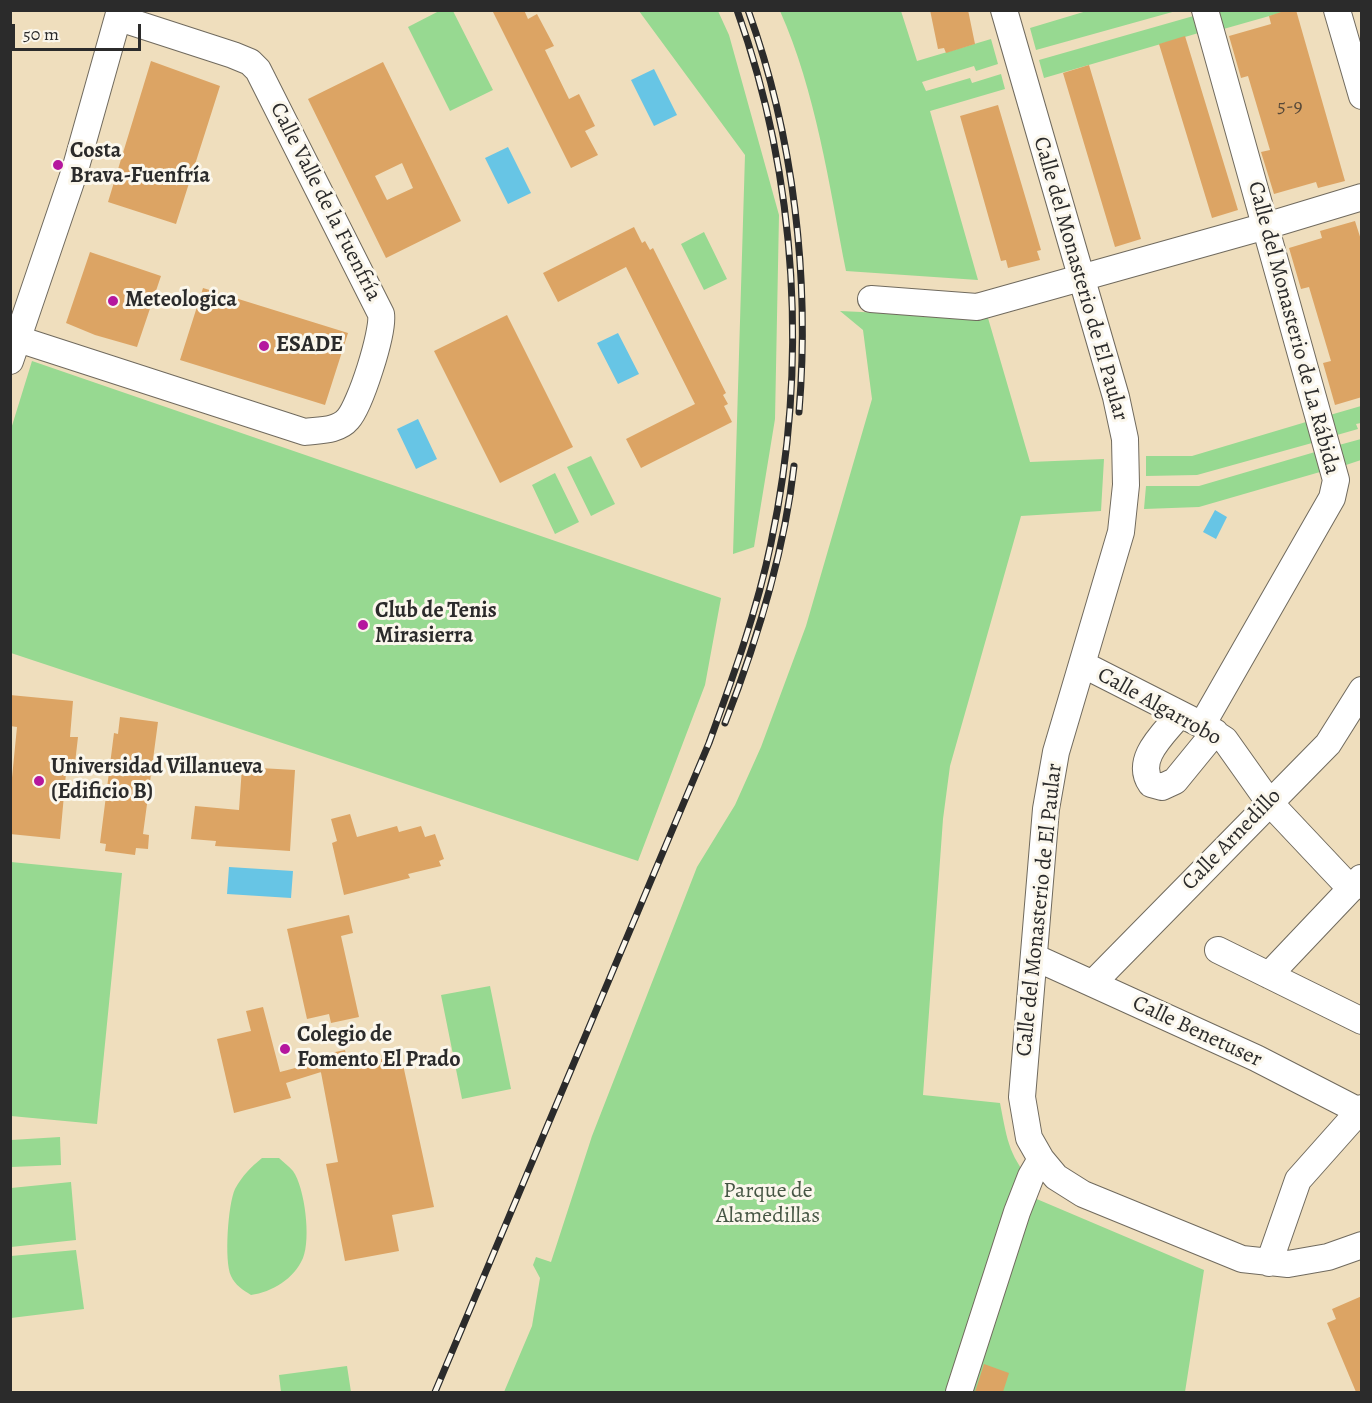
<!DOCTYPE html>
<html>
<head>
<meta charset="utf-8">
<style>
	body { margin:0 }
	#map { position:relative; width:1372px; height:1403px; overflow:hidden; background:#efdebd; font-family:Alegreya,serif }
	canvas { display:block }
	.frame { position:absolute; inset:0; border:12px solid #2b2b2b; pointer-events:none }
	.scale { position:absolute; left:12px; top:24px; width:129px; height:27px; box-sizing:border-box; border:3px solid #2b2b2b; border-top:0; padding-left:8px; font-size:18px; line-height:21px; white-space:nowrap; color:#2b2b2b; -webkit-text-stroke:4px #fbf7ec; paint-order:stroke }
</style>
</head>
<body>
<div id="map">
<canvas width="1372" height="1403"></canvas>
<div class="frame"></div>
<div class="scale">50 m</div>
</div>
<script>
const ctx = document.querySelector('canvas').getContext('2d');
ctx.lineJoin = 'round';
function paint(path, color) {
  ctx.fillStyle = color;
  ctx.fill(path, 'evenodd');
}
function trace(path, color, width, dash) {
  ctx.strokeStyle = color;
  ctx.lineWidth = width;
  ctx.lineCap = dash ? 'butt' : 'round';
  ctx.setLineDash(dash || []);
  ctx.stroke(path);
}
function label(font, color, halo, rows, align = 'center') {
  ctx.font = font + ' Alegreya,serif';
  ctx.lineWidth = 6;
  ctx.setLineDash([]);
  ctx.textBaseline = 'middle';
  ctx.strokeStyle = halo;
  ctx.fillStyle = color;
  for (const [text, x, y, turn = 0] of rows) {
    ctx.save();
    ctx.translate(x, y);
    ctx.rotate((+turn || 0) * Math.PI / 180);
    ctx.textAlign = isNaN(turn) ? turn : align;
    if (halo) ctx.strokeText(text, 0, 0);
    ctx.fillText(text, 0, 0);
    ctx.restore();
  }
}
paint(new Path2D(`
	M 441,10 L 453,11 L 493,90 L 450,111 L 408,27 Z
	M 1090,10 L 1176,10 L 1176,11 L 1036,50 L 1030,28 Z
	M 1215,10 L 1287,11 L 1220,30 Z
	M 639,11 L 718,11 L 729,35 L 779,215 L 775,419 L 754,547 L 733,554 L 745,155 Z
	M 780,11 L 901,11 L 917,61 L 991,39 L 998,64 L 976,71 L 974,66 L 922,82 L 926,91 L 970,78 L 972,83 L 1001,74 L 1005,89 L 930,111 L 978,280 L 846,271 C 829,184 816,92 780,11 Z
	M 1197,15 L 1202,32 L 1044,78 L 1039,60 Z
	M 704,232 L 727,279 L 704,290 L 681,244 Z
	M 840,311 L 988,318 L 1030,462 L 1104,459 L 1101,511 L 1021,516 L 950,766 L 943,819 L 923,1095 L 1000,1103 C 1008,1145 1009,1155 1036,1188 L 1032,1197 L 1204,1270 L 1185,1392 L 504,1392 L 532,1326 L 540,1278 L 533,1265 L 536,1257 L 551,1262 L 592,1136 L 697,867 L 735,805 L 761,747 L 806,626 L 872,399 L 863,330 Z
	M 32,361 L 721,598 L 705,685 L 638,861 L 11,653 L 11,429 Z
	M 1361,406 L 1361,423 L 1356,424 L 1358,429 L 1337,435 L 1330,415 Z
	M 1306,422 L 1312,443 L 1197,475 L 1146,476 L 1146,456 L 1192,456 Z
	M 1361,439 L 1361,460 L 1346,465 L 1339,445 Z
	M 1315,452 L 1320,472 L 1199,507 L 1144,509 L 1146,486 L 1199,486 Z
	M 591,456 L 615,504 L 591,516 L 567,467 Z
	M 555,473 L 579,522 L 555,534 L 532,485 Z
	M 11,862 L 122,873 L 97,1124 L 11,1116 Z
	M 490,986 L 511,1089 L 462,1099 L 441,995 Z
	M 60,1137 L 61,1165 L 11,1167 L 11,1140 Z
	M 262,1158 L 279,1158 C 283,1162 289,1166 293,1171 C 305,1188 311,1239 303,1258 C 294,1279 272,1292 251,1295 C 243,1290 235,1285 231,1276 C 224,1261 228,1204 235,1189 C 242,1176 251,1167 262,1158 Z
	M 71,1182 L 76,1240 L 11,1247 L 11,1188 Z
	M 76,1250 L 84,1309 L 11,1318 L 11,1256 Z
	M 347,1366 L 351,1392 L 281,1392 L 279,1375 Z`), '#97d991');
paint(new Path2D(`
	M 654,69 L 677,115 L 654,126 L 631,80 Z
	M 508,147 L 531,193 L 508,204 L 485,158 Z
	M 618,333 L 639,374 L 618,384 L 597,343 Z
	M 418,419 L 437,459 L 416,469 L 397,429 Z
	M 1215,510 L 1227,517 L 1216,539 L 1203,532 Z
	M 229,867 L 293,871 L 291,898 L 227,894 Z`), '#67c5e5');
paint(new Path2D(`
	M 492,10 L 524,10 L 528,19 L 537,14 L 554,46 L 545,50 L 569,99 L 579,94 L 595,126 L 585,131 L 598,155 L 571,168 Z
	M 930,10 L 968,10 L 975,44 L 946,53 L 944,48 L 938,49 Z
	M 1287,10 L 1296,10 L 1345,181 L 1318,188 L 1316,182 L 1274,194 L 1261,152 L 1270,150 L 1248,76 L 1241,78 L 1229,36 L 1271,24 L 1269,16 Z
	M 1185,36 L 1238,210 L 1212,218 L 1159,44 Z
	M 151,61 L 220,86 L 176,224 L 108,202 Z
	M 383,62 L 461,221 L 386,258 L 308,99 ZM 402,163 L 413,188 L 387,200 L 375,176 Z
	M 1089,65 L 1141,239 L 1115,247 L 1063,73 Z
	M 998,105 L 1041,250 L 1037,251 L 1040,260 L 1008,268 L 1006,260 L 1001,261 L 960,116 Z
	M 1355,221 L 1362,243 L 1362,397 L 1335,405 L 1323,363 L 1331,361 L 1309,287 L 1301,289 L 1289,248 L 1322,238 L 1320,231 Z
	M 634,227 L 642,243 L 645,241 L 650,250 L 653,248 L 726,393 L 723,395 L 728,404 L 724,406 L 732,422 L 641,468 L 626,439 L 695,404 L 626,267 L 558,302 L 543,273 Z
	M 90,252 L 161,276 L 137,347 L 95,335 L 66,323 Z
	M 203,288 L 348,333 L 325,405 L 180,360 Z
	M 507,315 L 573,447 L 500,483 L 434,351 Z
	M 10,695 L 73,701 L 70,737 L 78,737 L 75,763 L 67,762 L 60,839 L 10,834 L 10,798 L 17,727 L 10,726 Z
	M 120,717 L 158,722 L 143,834 L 149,835 L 148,849 L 136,848 L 135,855 L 105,851 L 106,844 L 100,843 L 114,733 L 118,734 Z
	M 242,767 L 295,770 L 290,851 L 215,846 L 216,841 L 191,839 L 195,806 L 239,810 Z
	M 350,814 L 357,837 L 397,826 L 399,832 L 421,826 L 425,837 L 435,834 L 444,859 L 439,861 L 441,866 L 408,874 L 410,878 L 344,895 L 332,843 L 337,841 L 331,819 Z
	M 349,915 L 353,933 L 341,936 L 359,1017 L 331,1023 L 329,1014 L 307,1019 L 287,929 Z
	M 263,1007 L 280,1072 L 318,1062 L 321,1072 L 286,1083 L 291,1098 L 234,1113 L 217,1039 L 251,1031 L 246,1011 Z
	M 345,1050 L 349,1066 L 391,1057 L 392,1062 L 402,1060 L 434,1207 L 392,1215 L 399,1251 L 345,1261 L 326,1164 L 338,1162 L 319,1062 L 323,1061 L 321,1055 Z
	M 1362,1296 L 1362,1392 L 1356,1392 L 1327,1323 L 1336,1319 L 1332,1309 Z
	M 984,1364 L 1009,1373 L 1003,1392 L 975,1392 Z`), '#dca464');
const minor = new Path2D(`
	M 1004,10 L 1116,397 L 1125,439 L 1126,485 L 1121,532 L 1056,752 L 1046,809 L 1022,1097 L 1029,1138 L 1041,1159 L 1056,1177 L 1083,1194 L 1242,1259 L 1288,1264 L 1328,1257 L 1362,1245
	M 1337,10 L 1362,96
	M 871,299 L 977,307 L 1266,226 L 1362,197
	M 18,339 L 305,432 C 319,430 338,431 348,419 C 360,406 384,332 381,314 L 258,70 L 250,62 L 233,55 L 119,18
	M 10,361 L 75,170 L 120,10
	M 1082,664 L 1202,725 L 1225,740 L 1269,802 L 1351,889
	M 1179,715 C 1164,734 1134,759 1151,784 L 1162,787 L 1175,781 L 1215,732
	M 1202,725 L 1332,498 L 1336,480 L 1205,10
	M 1218,950 L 1362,1021
	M 1034,957 L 1256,1058 L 1359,1111
	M 1269,975 L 1361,878
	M 1093,983 L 1328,744 L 1362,690
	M 1269,1263 L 1298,1180 L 1362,1108
	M 959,1392 L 1017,1212 L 1031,1176 L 1041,1159`);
trace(minor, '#706a5e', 28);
trace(minor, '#fff', 26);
const rail = new Path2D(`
	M 748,10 C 794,137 810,278 799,412
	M 725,723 C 757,641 784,554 794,466
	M 435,1392 L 709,743 C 733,677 757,611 771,543 C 808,368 798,180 737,10`);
trace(rail, '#2b2b2b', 7);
trace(rail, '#fbf7ec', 4.5, [14]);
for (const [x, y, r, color] of [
	[58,165,6,"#b5179e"],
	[113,301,6,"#b5179e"],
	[264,346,6,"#b5179e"],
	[363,625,6,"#b5179e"],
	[39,781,6,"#b5179e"],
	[285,1049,6,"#b5179e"]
]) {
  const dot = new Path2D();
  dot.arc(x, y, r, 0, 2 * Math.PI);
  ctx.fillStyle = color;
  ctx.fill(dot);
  trace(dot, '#fbf7ec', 2);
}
label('20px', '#574939', null, [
	["5-9",1290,107]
]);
label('bold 22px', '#2b2b2b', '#fbf7ec', [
	["Costa",70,152],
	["Brava-Fuenfría",70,177],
	["Meteologica",125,301],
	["ESADE",276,346],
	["Club de Tenis",375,612],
	["Mirasierra",375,637],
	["Universidad Villanueva",51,768],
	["(Edificio B)",51,793],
	["Colegio de",297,1036],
	["Fomento El Prado",297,1061]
], 'left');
label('22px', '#2b2b2b', '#fbf7ec', [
	["Calle Valle de la Fuenfría",325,202,63],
	["Calle del Monasterio de El Paular",1080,279,74],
	["Calle del Monasterio de La Rábida",1293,328,75],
	["Calle Algarrobo",1159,707,29],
	["Calle Arnedillo",1232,840,-46],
	["Calle del Monasterio de El Paular",1040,910,-84],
	["Calle Benetuser",1197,1032,25]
]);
label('22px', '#465644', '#fbf7ec', [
	["Parque de",768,1192],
	["Alamedillas",768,1217]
]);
</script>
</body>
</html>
